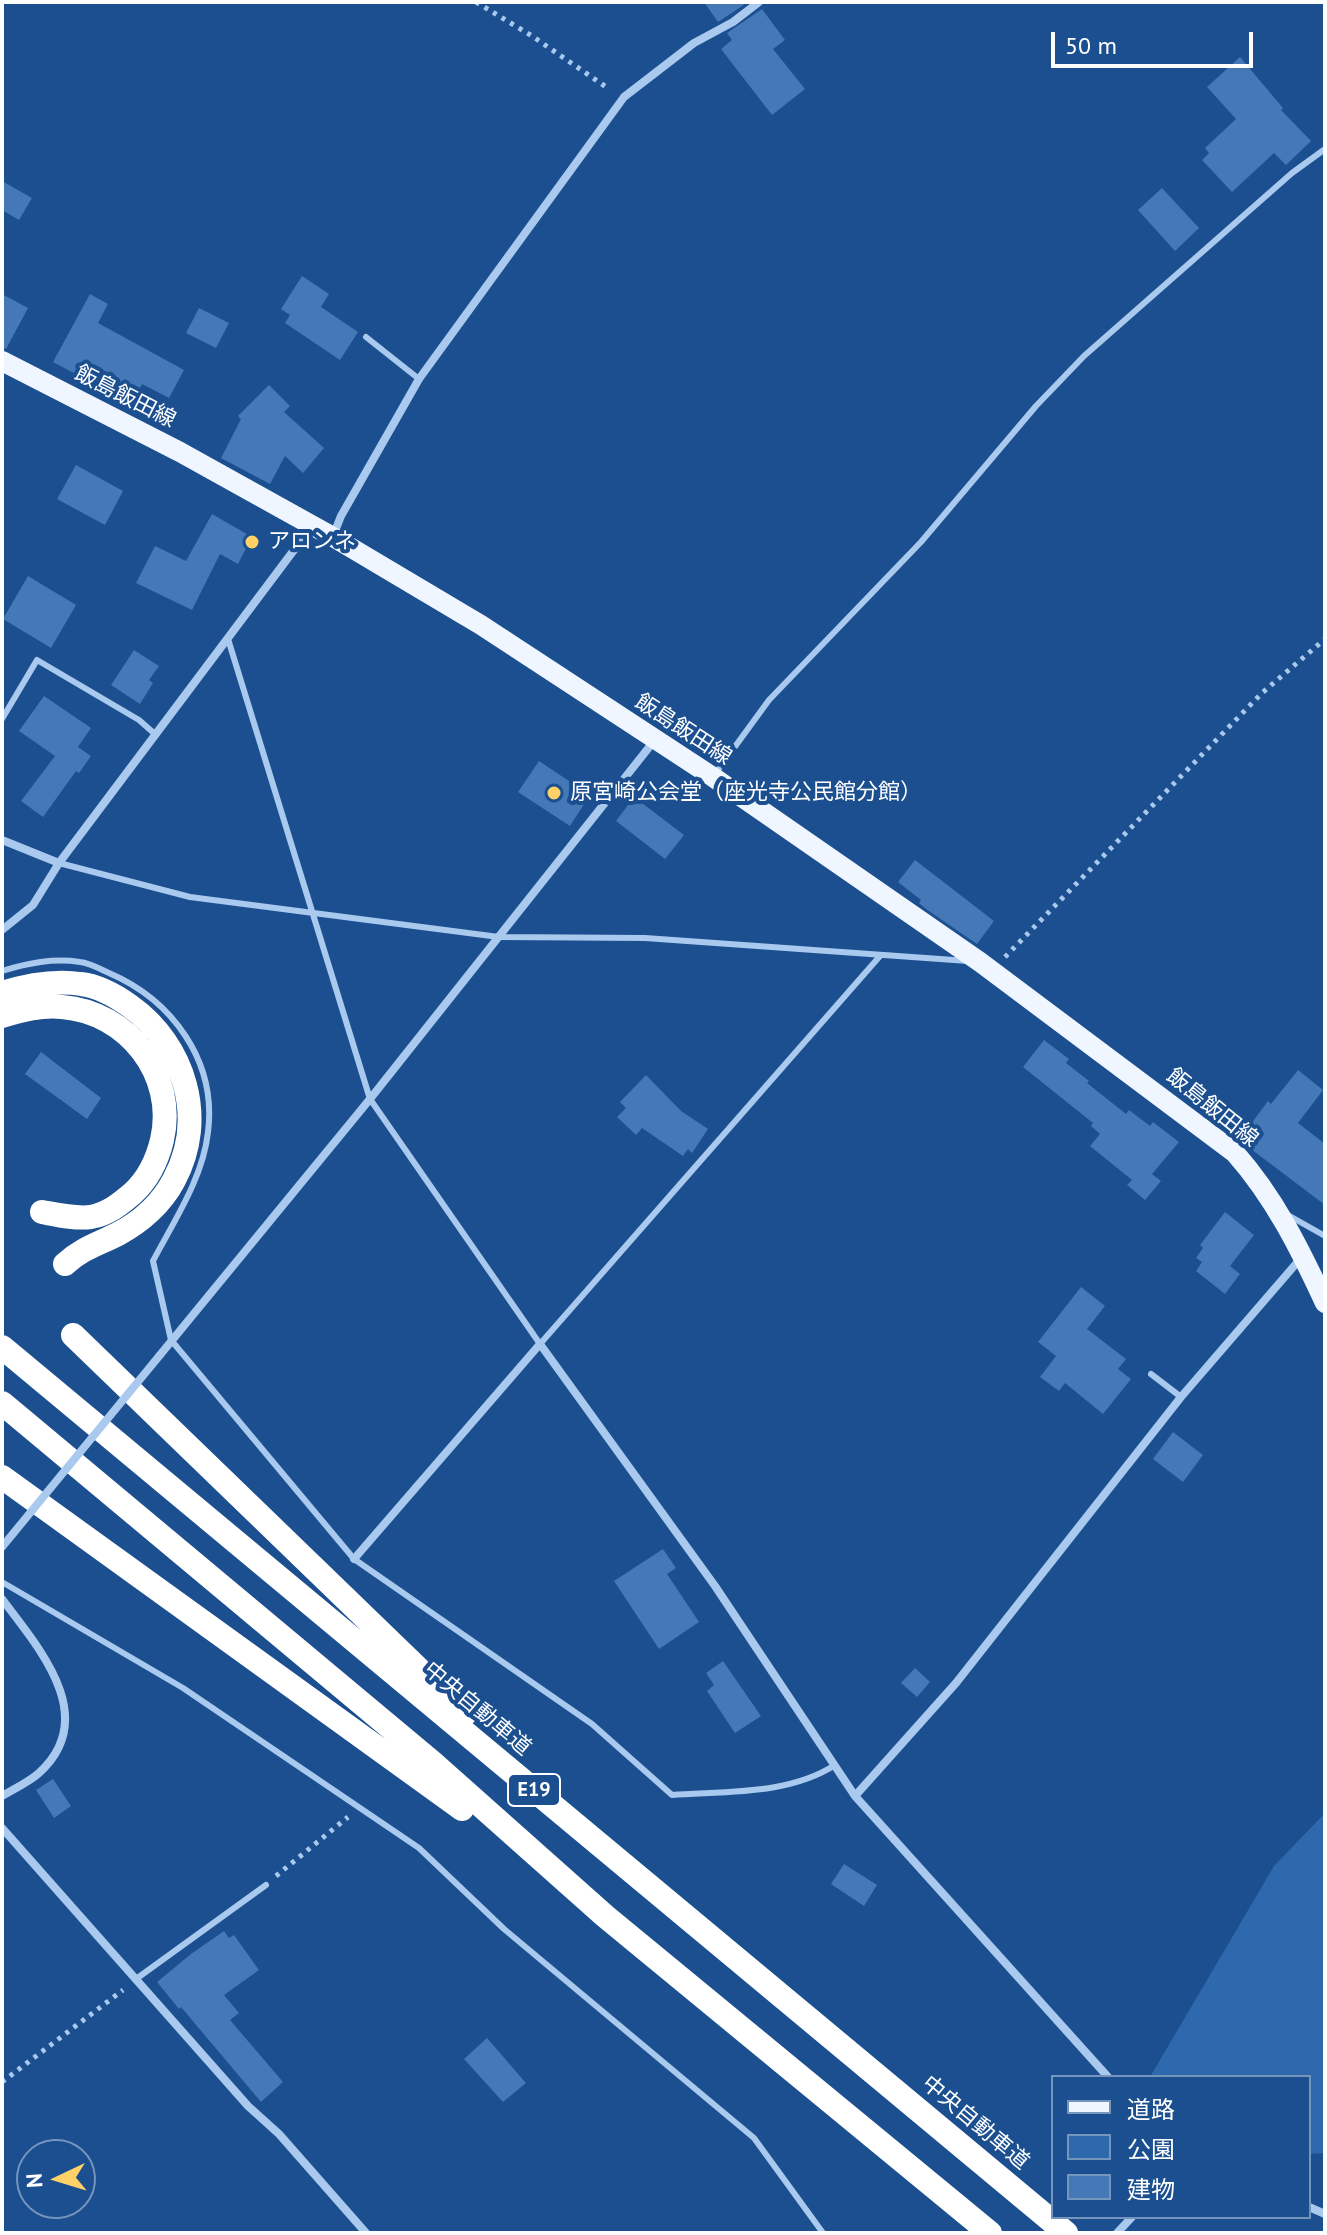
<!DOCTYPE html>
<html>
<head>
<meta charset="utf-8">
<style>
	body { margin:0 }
	#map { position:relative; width:1327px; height:2235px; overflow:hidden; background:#1b4f8f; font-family:"PT Sans","Noto Sans JP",sans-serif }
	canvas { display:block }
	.frame { position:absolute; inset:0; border:4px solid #fff; pointer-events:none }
	.legend { position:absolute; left:1051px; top:2075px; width:260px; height:144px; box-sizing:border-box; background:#1b4f8f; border:2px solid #7695bc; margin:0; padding:10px 14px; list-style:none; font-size:24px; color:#fff }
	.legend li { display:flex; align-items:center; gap:16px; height:40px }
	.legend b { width:40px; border:2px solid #7695bc }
	.north { position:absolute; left:16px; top:2139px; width:80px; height:80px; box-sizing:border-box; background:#1b4f8f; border:2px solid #7695bc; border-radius:50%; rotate:266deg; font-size:22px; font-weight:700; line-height:32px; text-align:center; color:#fff }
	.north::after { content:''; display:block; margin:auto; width:28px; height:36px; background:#ffd166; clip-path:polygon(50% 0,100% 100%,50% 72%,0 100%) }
	.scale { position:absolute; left:1051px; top:32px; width:202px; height:36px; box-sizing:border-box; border:4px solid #fff; border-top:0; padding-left:10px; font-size:24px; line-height:28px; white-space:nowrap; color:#fff; -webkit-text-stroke:6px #1b4f8f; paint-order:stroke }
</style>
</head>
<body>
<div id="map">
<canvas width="1327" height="2235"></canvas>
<div class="frame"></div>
<ul class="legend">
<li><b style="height:10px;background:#f0f6ff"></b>道路</li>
<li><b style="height:22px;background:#2e69ad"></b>公園</li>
<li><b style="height:22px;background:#4478b7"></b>建物</li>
</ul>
<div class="north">N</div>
<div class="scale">50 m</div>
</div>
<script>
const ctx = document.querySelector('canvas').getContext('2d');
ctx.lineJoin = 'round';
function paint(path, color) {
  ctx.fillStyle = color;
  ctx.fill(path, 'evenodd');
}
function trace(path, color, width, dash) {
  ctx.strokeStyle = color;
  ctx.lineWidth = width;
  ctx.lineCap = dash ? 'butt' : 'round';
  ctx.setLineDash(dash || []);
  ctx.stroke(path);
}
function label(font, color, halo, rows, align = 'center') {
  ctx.font = font + ' "PT Sans","Noto Sans JP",sans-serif';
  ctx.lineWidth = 8;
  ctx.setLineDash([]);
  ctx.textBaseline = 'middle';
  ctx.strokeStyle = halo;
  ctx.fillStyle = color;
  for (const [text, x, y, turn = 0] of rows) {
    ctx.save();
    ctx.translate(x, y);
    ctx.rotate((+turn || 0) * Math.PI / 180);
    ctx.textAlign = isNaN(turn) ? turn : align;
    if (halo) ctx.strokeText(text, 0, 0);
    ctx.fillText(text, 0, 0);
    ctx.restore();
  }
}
paint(new Path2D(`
	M 1325,1813 L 1325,2153 L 1309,2154 L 1309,2077 L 1150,2077 L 1274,1866 Z`), '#2e69ad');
paint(new Path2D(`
	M 704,2 L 748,2 L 718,22 Z
	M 762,9 L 785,40 L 773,49 L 805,89 L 772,115 L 721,49 L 732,40 L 727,33 Z
	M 1240,57 L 1283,108 L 1281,110 L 1311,141 L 1286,165 L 1274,153 L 1232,192 L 1202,160 L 1209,153 L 1205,148 L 1236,119 L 1207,87 Z
	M 2,181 L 32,198 L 19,220 L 2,210 Z
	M 1162,188 L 1199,228 L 1175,251 L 1138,210 Z
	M 302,276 L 329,294 L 321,307 L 358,332 L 340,360 L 285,323 L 290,315 L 281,309 Z
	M 2,294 L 28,308 L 6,349 L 2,348 Z
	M 90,294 L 108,304 L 98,323 L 184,370 L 169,398 L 142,384 L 132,404 L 53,362 Z
	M 199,308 L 229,323 L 216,348 L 186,333 Z
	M 269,385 L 290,406 L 284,412 L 324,448 L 303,473 L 285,456 L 270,484 L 221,458 L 241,419 L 238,416 Z
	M 76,465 L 123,491 L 105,525 L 57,499 Z
	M 212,514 L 252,537 L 238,564 L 220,554 L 192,610 L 136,583 L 155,546 L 186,561 Z
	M 28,576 L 76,605 L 51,648 L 3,619 Z
	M 134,650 L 159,666 L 149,680 L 153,683 L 140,704 L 111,685 Z
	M 44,696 L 91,728 L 78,747 L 91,756 L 79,773 L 76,771 L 43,817 L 21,801 L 55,756 L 19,731 Z
	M 539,761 L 590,795 L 570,826 L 518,792 Z
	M 634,797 L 684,835 L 665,859 L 616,821 Z
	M 915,860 L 994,921 L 977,944 L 926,909 L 919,903 L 921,900 L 898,882 Z
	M 1044,1040 L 1069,1059 L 1066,1063 L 1089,1081 L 1087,1083 L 1126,1114 L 1129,1110 L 1150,1126 L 1153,1122 L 1179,1142 L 1152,1174 L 1161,1181 L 1145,1200 L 1127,1185 L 1132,1180 L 1090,1146 L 1100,1134 L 1091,1126 L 1093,1123 L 1023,1067 Z
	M 41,1052 L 101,1098 L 87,1119 L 25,1074 Z
	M 1298,1070 L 1323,1090 L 1298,1123 L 1325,1144 L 1325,1205 L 1239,1140 L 1268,1101 L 1271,1104 Z
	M 646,1075 L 681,1111 L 708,1129 L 692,1153 L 688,1149 L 683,1156 L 642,1128 L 636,1135 L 617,1117 L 626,1108 L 620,1102 Z
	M 1225,1212 L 1254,1235 L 1230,1266 L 1240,1274 L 1225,1294 L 1196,1271 L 1202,1262 L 1196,1258 L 1203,1248 L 1200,1245 Z
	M 1081,1287 L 1105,1306 L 1087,1329 L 1126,1359 L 1118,1369 L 1131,1379 L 1103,1414 L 1065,1383 L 1059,1391 L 1040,1377 L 1056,1356 L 1038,1342 Z
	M 1173,1432 L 1203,1455 L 1183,1482 L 1153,1459 Z
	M 663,1549 L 676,1568 L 667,1574 L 699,1622 L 659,1649 L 614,1581 Z
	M 723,1661 L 761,1716 L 735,1733 L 707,1691 L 714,1685 L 706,1673 Z
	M 915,1668 L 930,1682 L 917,1697 L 901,1683 Z
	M 53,1779 L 71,1806 L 54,1818 L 36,1790 Z
	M 844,1864 L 877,1885 L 864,1906 L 831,1884 Z
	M 224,1931 L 229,1938 L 234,1935 L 259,1970 L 224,1995 L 239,2013 L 230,2020 L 283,2082 L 261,2102 L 181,2007 L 179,2009 L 157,1982 L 191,1954 Z
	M 487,2038 L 526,2083 L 503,2102 L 464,2059 Z`), '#4478b7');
trace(new Path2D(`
	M 476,2 L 532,36 L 609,89
	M 1005,957 L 1262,693 L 1325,639
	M 276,1876 L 348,1817
	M 2,2082 L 123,1990`), '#a9c9ee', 5, [4, 6]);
trace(new Path2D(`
	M 366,337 L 419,379
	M 228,639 L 370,1099 L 540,1344 L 880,956
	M 2,719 L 37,660 L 139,720 L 156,735
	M 715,774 L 769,700 L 921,542 L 1036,406 L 1084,356 L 1292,173 L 1325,149
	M 59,863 L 190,897 L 499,937 L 645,938 L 968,961
	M 2,971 C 28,963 53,958 80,962 C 90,963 100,969 109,973 C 172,1000 217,1061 208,1132 C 203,1178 174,1221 153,1261 L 171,1340 L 354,1559 L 592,1724 L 672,1795 C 725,1791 789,1795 835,1765
	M 1286,1214 L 1325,1236
	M 1151,1374 L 1181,1397
	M 2,1582 L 183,1688 L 419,1848 L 504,1929 L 754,2138 L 823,2233
	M 136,1979 L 266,1885`), '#a9c9ee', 6);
trace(new Path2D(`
	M 333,536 L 341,516 L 419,379 L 624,97 L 694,43 L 733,22 L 759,2
	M 2,840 L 59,863
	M 2,930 L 33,905 L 59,863 L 312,526
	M 160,1355 L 370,1099 L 654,741
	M 354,1559 L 540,1344 L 715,1586 L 855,1796 L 1108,2077
	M 2,1599 C 38,1647 101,1717 39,1773 C 29,1782 14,1789 2,1796
	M 855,1796 L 956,1683 L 1181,1397 L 1301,1258
	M 2,1828 L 248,2106 L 279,2134 L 366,2233
	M 1309,2207 L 1325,2214
	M 1117,2233 L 1132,2217`), '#a9c9ee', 8);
trace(new Path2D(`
	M 2,361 L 180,452 L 333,537 L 481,625 L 713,777 L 980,962 L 1235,1153 C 1274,1197 1300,1249 1325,1303`), '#f0f6ff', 20);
trace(new Path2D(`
	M 2,993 C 27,985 54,980 81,984 C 98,986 116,996 130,1006 C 185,1045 207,1119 174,1180 C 162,1203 141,1222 118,1234 C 98,1244 81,1249 65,1264
	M 2,1016 C 22,1010 41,1005 62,1007 C 128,1012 177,1075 162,1140 C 157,1161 148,1179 133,1193 C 120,1204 108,1214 91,1217 C 75,1219 58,1215 42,1212
	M 73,1335 L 465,1714
	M 2,1347 L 1066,2233
	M 2,1403 L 433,1763 L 605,1916 L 990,2233
	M 2,1477 L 462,1809`), '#fff', 24);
trace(new Path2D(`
	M 2,1547 L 160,1355`), '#a9c9ee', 8);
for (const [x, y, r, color] of [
	[252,542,8,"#ffd166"],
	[554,793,8,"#ffd166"]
]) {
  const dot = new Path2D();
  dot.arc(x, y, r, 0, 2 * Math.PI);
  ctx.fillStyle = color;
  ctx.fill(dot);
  trace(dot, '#1b4f8f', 3);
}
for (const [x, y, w] of [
	[534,1790,52]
]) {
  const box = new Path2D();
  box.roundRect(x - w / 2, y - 16, w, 32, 6);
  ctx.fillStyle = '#1b4f8f';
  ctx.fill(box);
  trace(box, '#fff', 2);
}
label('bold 20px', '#fff', null, [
	["E19",534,1790]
]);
label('22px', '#fff', '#1b4f8f', [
	["飯島飯田線",125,397,27],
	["飯島飯田線",683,730,33],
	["飯島飯田線",1212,1108,39],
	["中央自動車道",477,1709,40],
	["中央自動車道",975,2123,40]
]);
label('22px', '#fff', '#1b4f8f', [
	["アロンネ",268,542],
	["原宮崎公会堂（座光寺公民館分館）",570,793]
], 'left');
</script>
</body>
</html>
